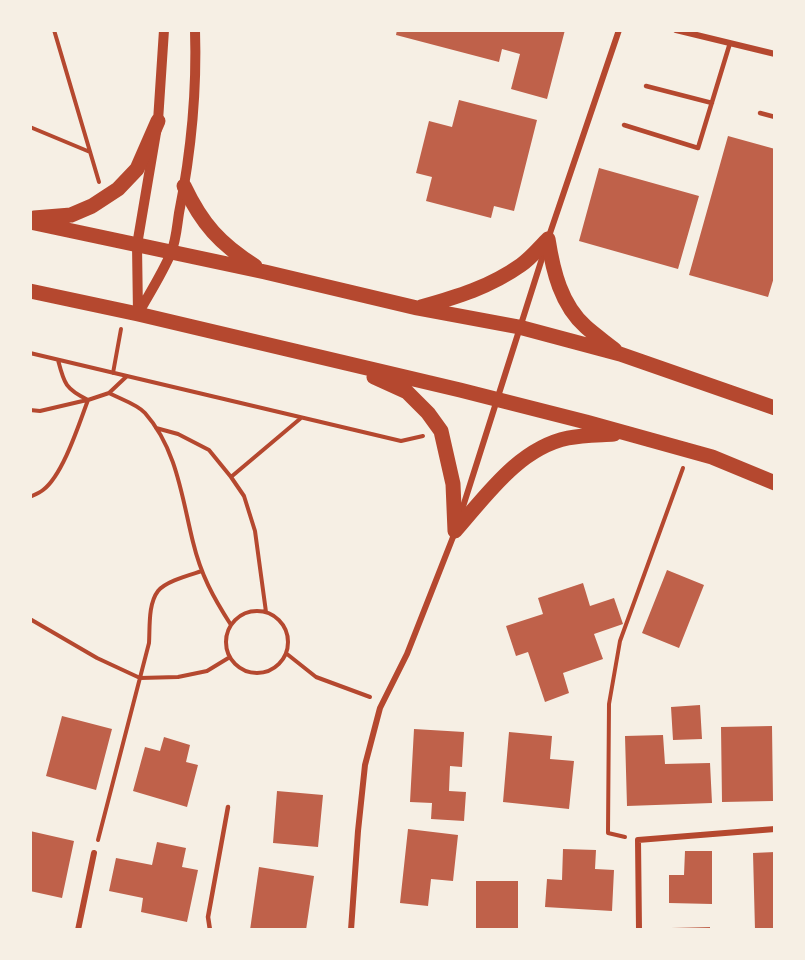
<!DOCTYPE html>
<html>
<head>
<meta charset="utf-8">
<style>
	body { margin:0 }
	#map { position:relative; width:805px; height:960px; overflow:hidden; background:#f6efe4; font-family:"Public Sans",sans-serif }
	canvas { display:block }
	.frame { position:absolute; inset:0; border:32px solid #f6efe4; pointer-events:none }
</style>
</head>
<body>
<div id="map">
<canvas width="805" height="960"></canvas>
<div class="frame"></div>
</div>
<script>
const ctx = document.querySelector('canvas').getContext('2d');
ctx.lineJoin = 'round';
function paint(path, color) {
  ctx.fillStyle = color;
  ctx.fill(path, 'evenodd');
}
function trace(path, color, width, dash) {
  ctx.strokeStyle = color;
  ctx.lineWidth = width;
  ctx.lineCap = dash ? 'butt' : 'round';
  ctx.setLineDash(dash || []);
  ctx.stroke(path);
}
paint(new Path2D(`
	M 397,30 L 565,30 L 547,99 L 511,89 L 520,54 L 502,49 L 499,62 L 396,35 Z
	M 459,100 L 537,120 L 514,211 L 494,206 L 491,218 L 426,201 L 432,177 L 416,173 L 429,121 L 452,127 Z
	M 728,136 L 775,149 L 775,274 L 768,297 L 689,275 Z
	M 599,168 L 699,196 L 678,269 L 579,241 Z
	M 667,570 L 704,585 L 679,648 L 642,633 Z
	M 583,583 L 590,606 L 614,598 L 623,624 L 594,634 L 603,659 L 563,673 L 569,693 L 545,702 L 528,652 L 516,656 L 506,626 L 543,614 L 538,598 Z
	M 700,705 L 702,739 L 673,740 L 671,707 Z
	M 62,716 L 112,729 L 96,790 L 46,776 Z
	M 772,726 L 773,801 L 722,802 L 721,727 Z
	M 414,729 L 464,732 L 462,767 L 450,766 L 449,791 L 466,792 L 464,821 L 431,819 L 432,803 L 410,802 Z
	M 509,732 L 552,736 L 550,759 L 574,761 L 569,809 L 503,802 Z
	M 663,735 L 665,764 L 710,763 L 712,803 L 627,806 L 625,736 Z
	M 164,737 L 190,745 L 186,762 L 198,765 L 187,807 L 133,791 L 145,747 L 160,751 Z
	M 277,791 L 323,795 L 318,847 L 273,843 Z
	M 408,829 L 458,835 L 453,881 L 431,879 L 428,906 L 400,903 Z
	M 30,831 L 74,841 L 62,898 L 30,891 Z
	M 157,842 L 186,848 L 182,867 L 198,870 L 187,922 L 141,912 L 143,898 L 109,891 L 116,858 L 152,865 Z
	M 563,849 L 596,850 L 595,869 L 614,870 L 612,911 L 545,907 L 547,879 L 562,880 Z
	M 685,851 L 712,851 L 712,904 L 669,903 L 669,875 L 684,875 Z
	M 775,852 L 775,930 L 755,930 L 753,853 Z
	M 259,867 L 314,876 L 306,930 L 250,930 Z
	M 476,881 L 518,881 L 518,930 L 476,930 Z
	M 710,927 L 710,930 L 671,930 L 671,928 Z`), '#bf614a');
trace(new Path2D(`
	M 54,30 L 99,182
	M 30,127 L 90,152
	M 30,353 L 401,441 L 423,436
	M 58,360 C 64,383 65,389 88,400 L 109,393 L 127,376
	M 113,373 L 121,329
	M 109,393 C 120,399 137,404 145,413 C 177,449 182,498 193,542 C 201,575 213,597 231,625
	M 30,410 L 40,411 L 87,400
	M 156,428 L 178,434 L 209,450 L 231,477 L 244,496 L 255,531 L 266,612
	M 231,477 L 301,418
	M 30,497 C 34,495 39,493 43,490 C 63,475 79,424 88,400
	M226 642a31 31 0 1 1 62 0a31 31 0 1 1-62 0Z
	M 30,619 L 97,658 L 140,678 L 178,677 L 207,671 L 230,657
	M 287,654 L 316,677 L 370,697
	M 625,837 L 608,833 L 609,704 L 620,641 L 683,468
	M 98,840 L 149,643 C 150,627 148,604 158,591 C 166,581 190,575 202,571`), '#b5482f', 4);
trace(new Path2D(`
	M 646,86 L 712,103
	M 760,113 L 775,117
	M 624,125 L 698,148 L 730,43
	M 210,930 L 208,917 L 228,807`), '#b5482f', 4.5);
trace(new Path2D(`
	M 676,30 L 775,54
	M 548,239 L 619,30
	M 460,516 L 545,249
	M 78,930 L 94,853
	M 351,930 L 358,831 L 365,765 L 380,708 L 407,654 L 455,532
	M 639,930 L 638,840 L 775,829`), '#b5482f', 6);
trace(new Path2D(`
	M 138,314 C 149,294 162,274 171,253 C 176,241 177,226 179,213 C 191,153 197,91 195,30
	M 138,314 L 137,245 L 158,121 L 164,30`), '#b5482f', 10);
trace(new Path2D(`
	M 184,186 C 202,224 220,244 255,266
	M 34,218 L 71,215 L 92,206 L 118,189 L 137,169 L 158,121
	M 30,222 L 265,272 L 417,308 L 519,327 L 620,354 L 775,408
	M 548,239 C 553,271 561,305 586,327 C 595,335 605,342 615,350
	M 30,291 L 138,314 L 460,390 L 586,422 L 712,457 L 775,483
	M 421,307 C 457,297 490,287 521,265 C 531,258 539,248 548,239
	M 374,377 L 407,392 L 428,413 L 441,431 L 453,484 L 455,531
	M 455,531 C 486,496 519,448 568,438 C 582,435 599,435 614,434`), '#b5482f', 15);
</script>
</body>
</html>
